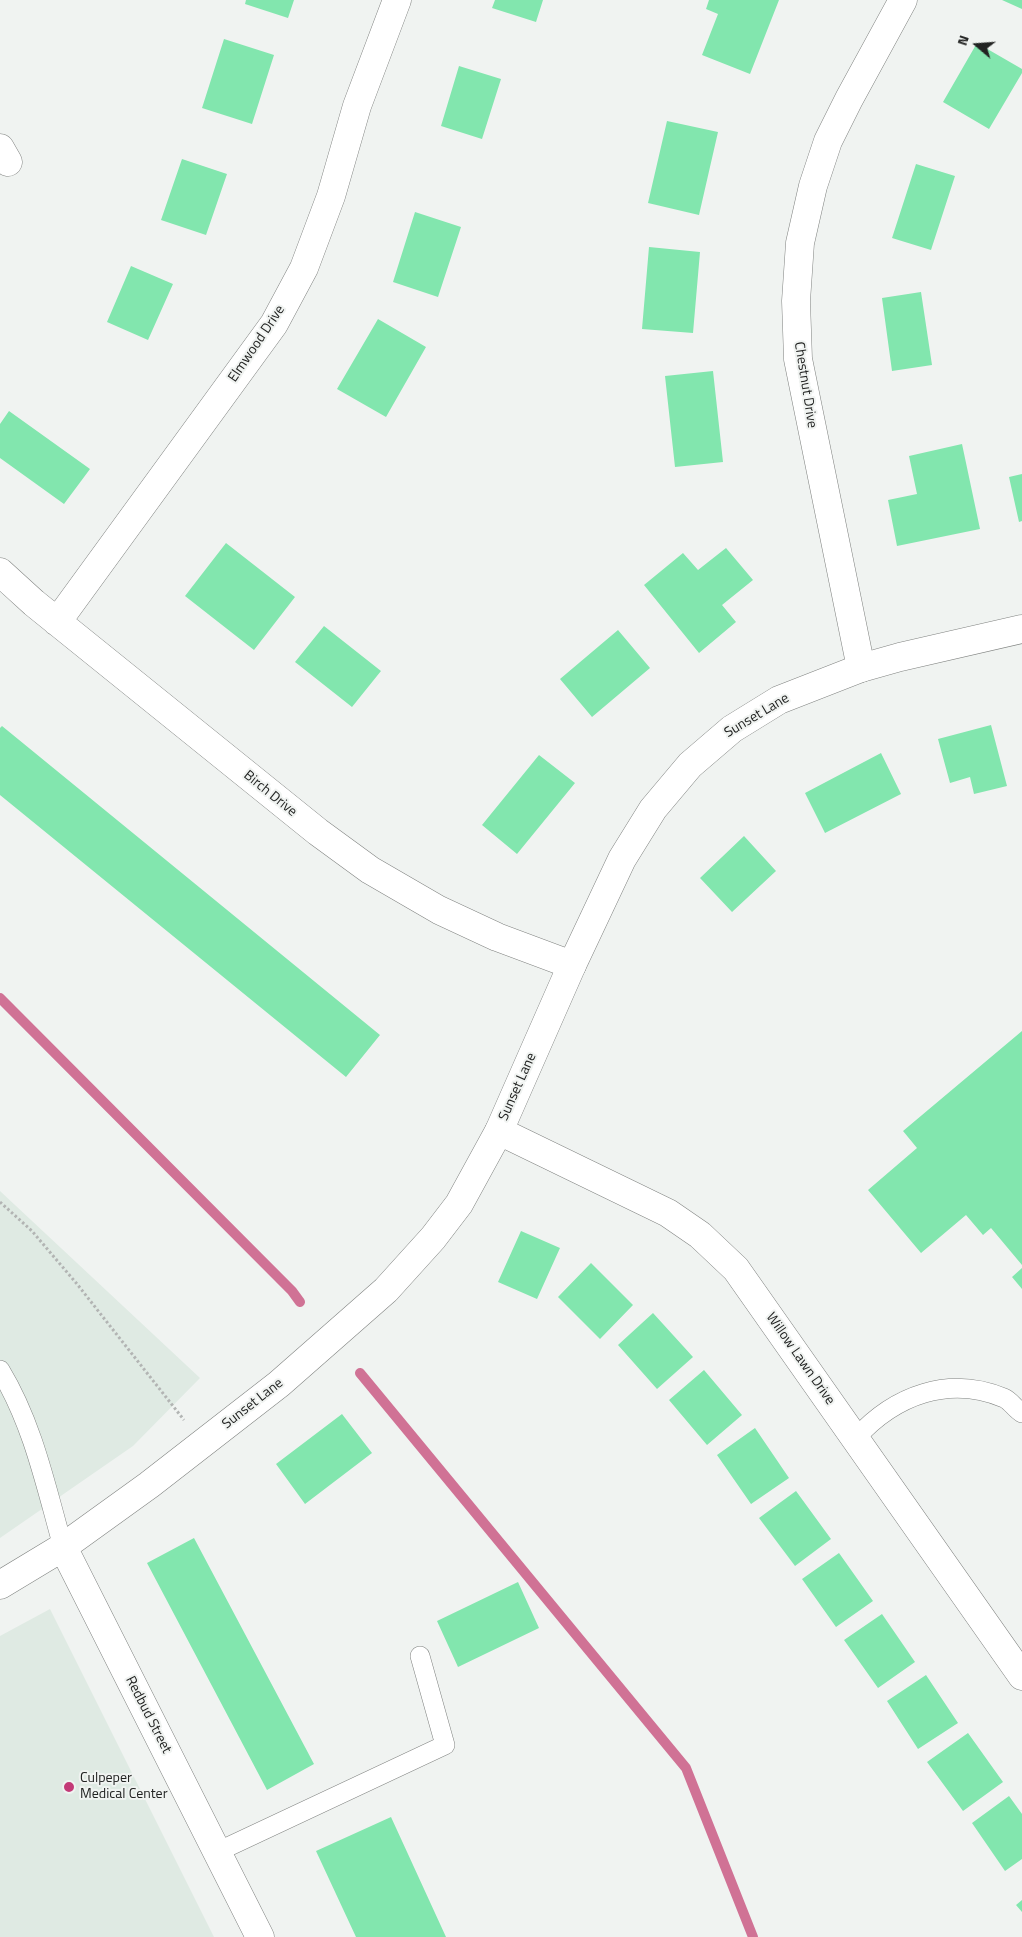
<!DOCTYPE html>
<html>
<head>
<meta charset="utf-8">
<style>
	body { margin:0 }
	#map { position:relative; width:1022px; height:1937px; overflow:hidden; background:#f0f3f1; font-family:"Titillium Web",sans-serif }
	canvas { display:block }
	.north { position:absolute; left:952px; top:20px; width:50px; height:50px; -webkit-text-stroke:4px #f0f3f1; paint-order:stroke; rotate:288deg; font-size:14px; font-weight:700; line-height:20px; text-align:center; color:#222322 }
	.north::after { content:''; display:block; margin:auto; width:18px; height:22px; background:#222322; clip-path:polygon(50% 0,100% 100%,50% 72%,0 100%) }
</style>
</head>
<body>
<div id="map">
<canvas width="1022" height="1937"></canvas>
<div class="north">N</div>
</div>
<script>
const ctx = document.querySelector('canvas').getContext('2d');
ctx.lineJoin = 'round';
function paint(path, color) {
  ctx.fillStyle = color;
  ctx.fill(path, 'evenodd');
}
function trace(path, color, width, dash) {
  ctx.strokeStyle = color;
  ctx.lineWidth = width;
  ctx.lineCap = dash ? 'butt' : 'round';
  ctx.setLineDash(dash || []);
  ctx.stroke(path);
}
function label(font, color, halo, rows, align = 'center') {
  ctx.font = font + ' "Titillium Web",sans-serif';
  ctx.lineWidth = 4;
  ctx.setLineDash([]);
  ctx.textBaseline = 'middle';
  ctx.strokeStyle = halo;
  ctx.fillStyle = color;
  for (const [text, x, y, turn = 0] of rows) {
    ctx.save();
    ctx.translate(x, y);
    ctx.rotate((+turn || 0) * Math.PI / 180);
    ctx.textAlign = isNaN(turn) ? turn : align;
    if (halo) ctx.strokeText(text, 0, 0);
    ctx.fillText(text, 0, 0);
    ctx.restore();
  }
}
paint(new Path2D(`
	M 0,1191 L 200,1378 L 133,1446 L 0,1538 Z
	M 50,1609 L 214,1937 L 0,1937 L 0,1636 Z`), '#dfeae3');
trace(new Path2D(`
	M 0,998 L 292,1291 L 300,1302
	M 360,1373 L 686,1768 L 753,1937`), '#d07295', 10);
paint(new Path2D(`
	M 246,0 L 294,0 L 288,18 L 245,4 Z
	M 495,0 L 543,0 L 536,22 L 492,8 Z
	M 709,0 L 779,0 L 750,74 L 702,55 L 718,14 L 706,9 Z
	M 1002,0 L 1022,0 L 1022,9 Z
	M 224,39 L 274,55 L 252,124 L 202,108 Z
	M 977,43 L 1022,69 L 1022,73 L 989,129 L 943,102 Z
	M 459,66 L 501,79 L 482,139 L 441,126 Z
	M 667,121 L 718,132 L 699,215 L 648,203 Z
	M 182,159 L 227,174 L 206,235 L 161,220 Z
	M 916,164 L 955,176 L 931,250 L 892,238 Z
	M 415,212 L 461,227 L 438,297 L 393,282 Z
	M 649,247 L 700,252 L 693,333 L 642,329 Z
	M 131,266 L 173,284 L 148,340 L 107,322 Z
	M 921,292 L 932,365 L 892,371 L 882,298 Z
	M 378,319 L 426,347 L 386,417 L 337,389 Z
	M 713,371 L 723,462 L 675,467 L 665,376 Z
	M 9,411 L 90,469 L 64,504 L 0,458 L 0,424 Z
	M 962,444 L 980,529 L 897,546 L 888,500 L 917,494 L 909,456 Z
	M 1022,474 L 1022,521 L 1019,522 L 1009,477 Z
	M 226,543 L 295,597 L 254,650 L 185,596 Z
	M 726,548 L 753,580 L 722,605 L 736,622 L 699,653 L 644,585 L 683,553 L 698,570 Z
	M 324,626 L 381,671 L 352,707 L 295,662 Z
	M 618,630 L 650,668 L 592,717 L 560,679 Z
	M 991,725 L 1007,786 L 974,794 L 970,777 L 950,783 L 938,739 Z
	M 2,726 L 380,1035 L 346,1077 L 0,795 L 0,728 Z
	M 881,753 L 901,794 L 825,833 L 805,793 Z
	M 539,755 L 575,783 L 517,854 L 482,825 Z
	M 744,836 L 776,871 L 732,912 L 700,878 Z
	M 1022,1031 L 1022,1265 L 991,1228 L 983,1235 L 966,1215 L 921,1253 L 868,1190 L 917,1148 L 903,1131 Z
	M 521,1231 L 560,1248 L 537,1299 L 498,1282 Z
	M 591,1263 L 633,1305 L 600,1339 L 558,1297 Z
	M 1022,1268 L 1022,1289 L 1012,1277 Z
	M 653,1313 L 693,1357 L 657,1389 L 618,1345 Z
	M 704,1370 L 742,1415 L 707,1445 L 669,1400 Z
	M 342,1414 L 372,1453 L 305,1504 L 276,1464 Z
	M 755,1428 L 789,1478 L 751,1504 L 717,1455 Z
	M 796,1491 L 831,1539 L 795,1566 L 759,1518 Z
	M 194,1538 L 314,1764 L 267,1790 L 147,1563 Z
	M 839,1553 L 873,1601 L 836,1627 L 802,1579 Z
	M 518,1582 L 539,1628 L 458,1667 L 437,1621 Z
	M 882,1614 L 915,1662 L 878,1688 L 844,1640 Z
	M 926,1675 L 958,1723 L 918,1749 L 887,1701 Z
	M 968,1733 L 1003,1782 L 963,1811 L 927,1762 Z
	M 1009,1796 L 1022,1814 L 1022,1859 L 1005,1871 L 972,1823 Z
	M 391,1817 L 446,1937 L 356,1937 L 316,1851 Z
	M 1022,1900 L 1022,1912 L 1016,1905 Z`), '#82e6ae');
const service = new Path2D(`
	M 0,1370 C 33,1424 46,1487 63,1547
	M 856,1438 C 895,1395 949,1375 1004,1398 C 1011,1401 1015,1409 1022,1413
	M 217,1852 L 445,1745 L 420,1656`);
const minor = new Path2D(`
	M 0,148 L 8,162
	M 0,572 L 34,603 L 318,832 L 370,870 L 439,910 L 497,937 L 572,965
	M 57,622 L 274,324 L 304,268 L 331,196 L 357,106 L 397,0
	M 861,668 L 798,359 L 796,301 L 800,243 L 813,186 L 828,141 L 849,99 L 903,0
	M 499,1131 L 668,1213 L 700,1235 L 736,1269 L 1022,1676`);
const tertiary = new Path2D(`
	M 63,1547 L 260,1937
	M 0,1585 L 63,1547 L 149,1485 L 279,1384 L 386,1290 L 433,1238 L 459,1204 L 499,1131 L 572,965 L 622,859 L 653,809 L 690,765 L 732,729 L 779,700 L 861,668 L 900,657 L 1022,629`);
trace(service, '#808381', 20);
trace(minor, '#808381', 29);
trace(tertiary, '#808381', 29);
trace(new Path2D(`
	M 0,1202 L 32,1231 L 77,1284 L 184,1420`), '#b2b4b3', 3, [2.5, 2.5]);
trace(service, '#fff', 19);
trace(minor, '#fff', 28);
trace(tertiary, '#fff', 28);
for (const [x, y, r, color] of [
	[69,1787,6,"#c33a77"]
]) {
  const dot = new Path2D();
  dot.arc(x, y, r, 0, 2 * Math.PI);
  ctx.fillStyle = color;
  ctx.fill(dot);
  trace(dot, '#f0f3f1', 2);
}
label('14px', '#222322', '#f0f3f1', [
	["Elmwood Drive",257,344,-56],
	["Chestnut Drive",805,385,81],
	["Sunset Lane",757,716,-31],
	["Birch Drive",270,794,39],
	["Sunset Lane",518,1087,-66],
	["Willow Lawn Drive",800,1359,55],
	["Sunset Lane",253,1404,-38],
	["Redbud Street",148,1715,63]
]);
label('14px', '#222322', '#f0f3f1', [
	["Culpeper",80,1779],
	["Medical Center",80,1795]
], 'left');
</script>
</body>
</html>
